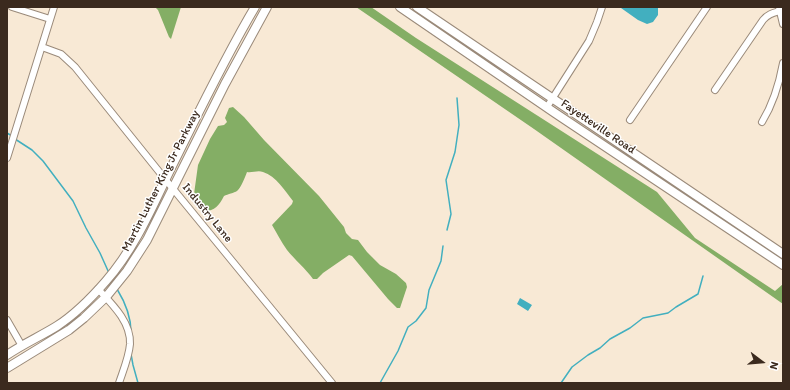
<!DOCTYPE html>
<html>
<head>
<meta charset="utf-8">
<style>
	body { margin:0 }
	#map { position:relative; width:790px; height:390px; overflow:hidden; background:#f8e9d5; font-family:Itim,sans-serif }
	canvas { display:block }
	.frame { position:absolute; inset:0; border:8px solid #3b2a1e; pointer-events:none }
	.north { position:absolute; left:742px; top:342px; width:40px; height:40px; -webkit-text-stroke:3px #fff; paint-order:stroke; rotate:106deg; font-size:11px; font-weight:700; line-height:16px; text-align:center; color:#3b2a1e }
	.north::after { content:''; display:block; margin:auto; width:14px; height:18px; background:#3b2a1e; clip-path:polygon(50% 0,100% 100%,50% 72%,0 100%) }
</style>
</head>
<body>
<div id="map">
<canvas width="790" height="390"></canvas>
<div class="frame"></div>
<div class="north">N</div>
</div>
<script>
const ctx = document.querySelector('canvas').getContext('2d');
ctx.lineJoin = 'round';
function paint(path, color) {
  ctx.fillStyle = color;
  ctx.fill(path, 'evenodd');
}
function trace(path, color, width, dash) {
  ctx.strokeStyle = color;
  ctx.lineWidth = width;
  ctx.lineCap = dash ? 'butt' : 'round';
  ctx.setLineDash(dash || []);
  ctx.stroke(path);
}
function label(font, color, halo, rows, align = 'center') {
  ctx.font = font + ' Itim,sans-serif';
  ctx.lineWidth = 3;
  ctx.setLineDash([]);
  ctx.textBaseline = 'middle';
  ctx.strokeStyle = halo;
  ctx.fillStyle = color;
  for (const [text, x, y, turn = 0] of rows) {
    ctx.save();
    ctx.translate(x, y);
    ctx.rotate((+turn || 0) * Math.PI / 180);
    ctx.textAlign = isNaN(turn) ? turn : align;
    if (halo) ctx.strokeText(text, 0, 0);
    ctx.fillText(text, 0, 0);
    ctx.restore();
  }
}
paint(new Path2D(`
	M 155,7 L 181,7 L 171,39 L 169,37 L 158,10 Z
	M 356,7 L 371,7 L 416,38 L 657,192 L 695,238 L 775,291 L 783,284 L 783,304 L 534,129 Z
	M 233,107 L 244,117 L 264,140 L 319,196 L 344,227 L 346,233 L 352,239 L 358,240 L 367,252 L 380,265 L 396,274 L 406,283 L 407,287 L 400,308 L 397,308 L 388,299 L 352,256 L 349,255 L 323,273 L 317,279 L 313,279 C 306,269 295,260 287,250 C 281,242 277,233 272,225 L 292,204 L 293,201 C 285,191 276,176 263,172 C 258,170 252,173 247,172 C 245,177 241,188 237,191 C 234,193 228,194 224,196 C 219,206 214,212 202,211 L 198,205 L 194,194 L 198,165 L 210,139 L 218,126 L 224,125 L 227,122 L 225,118 L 229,108 Z`), '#84ae65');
paint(new Path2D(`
	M 622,7 L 656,7 L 658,8 L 658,15 L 653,22 L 647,24 L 638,20 L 621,8 Z
	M 520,298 L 532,305 L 528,311 L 517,304 Z`), '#42afbf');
trace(new Path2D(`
	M 7,133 L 12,136
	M 15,139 L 32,150 L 43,161 L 73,201 L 86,228 L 100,253 L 109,273
	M 447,230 L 451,214 L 446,180 L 455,152 L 459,125 L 457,98
	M 117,289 C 125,302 131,316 131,332
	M 131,354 L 133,365 L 138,383
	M 380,383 L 398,351 L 408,327 L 416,321 L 426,308 L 429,290 L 441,261 L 443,246
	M 561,383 L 572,367 L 588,355 L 600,348 L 610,339 L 630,328 L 643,318 L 668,313 L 676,307 L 698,294 L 703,276`), '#42afbf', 1.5);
const minor = new Path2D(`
	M 12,7 L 50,19
	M 779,7 L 783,24
	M 42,47 L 61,54 L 75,67 L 165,179 L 332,383
	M 715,90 L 763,20 C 768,14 773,13 780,11
	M 547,107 L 589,41 L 597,22 L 602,7
	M 630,120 L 707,7
	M 762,122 C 773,104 779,85 783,63
	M 7,158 L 54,7
	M 98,289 C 112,304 131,322 130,344 C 129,357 123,371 119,383
	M 7,320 L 22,346`);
const major = new Path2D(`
	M 400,7 L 555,113 L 783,265
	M 417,7 L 783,254
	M 7,355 C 23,344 41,336 57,326 C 74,315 93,296 106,281 C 135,248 152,207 171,168 C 198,114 224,59 255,7
	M 7,368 L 69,330 L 84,318 L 106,297 L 127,271 L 147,240 L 225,84 L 267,7`);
trace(minor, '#9a8a7a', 8);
trace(major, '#9a8a7a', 10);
trace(minor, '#fff', 6);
trace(major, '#fff', 8);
label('12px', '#3b2a1e', '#fff', [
	["Fayetteville Road",598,127,34],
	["Martin Luther King Jr Parkway",161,181,-63],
	["Industry Lane",207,213,51]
]);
</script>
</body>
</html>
